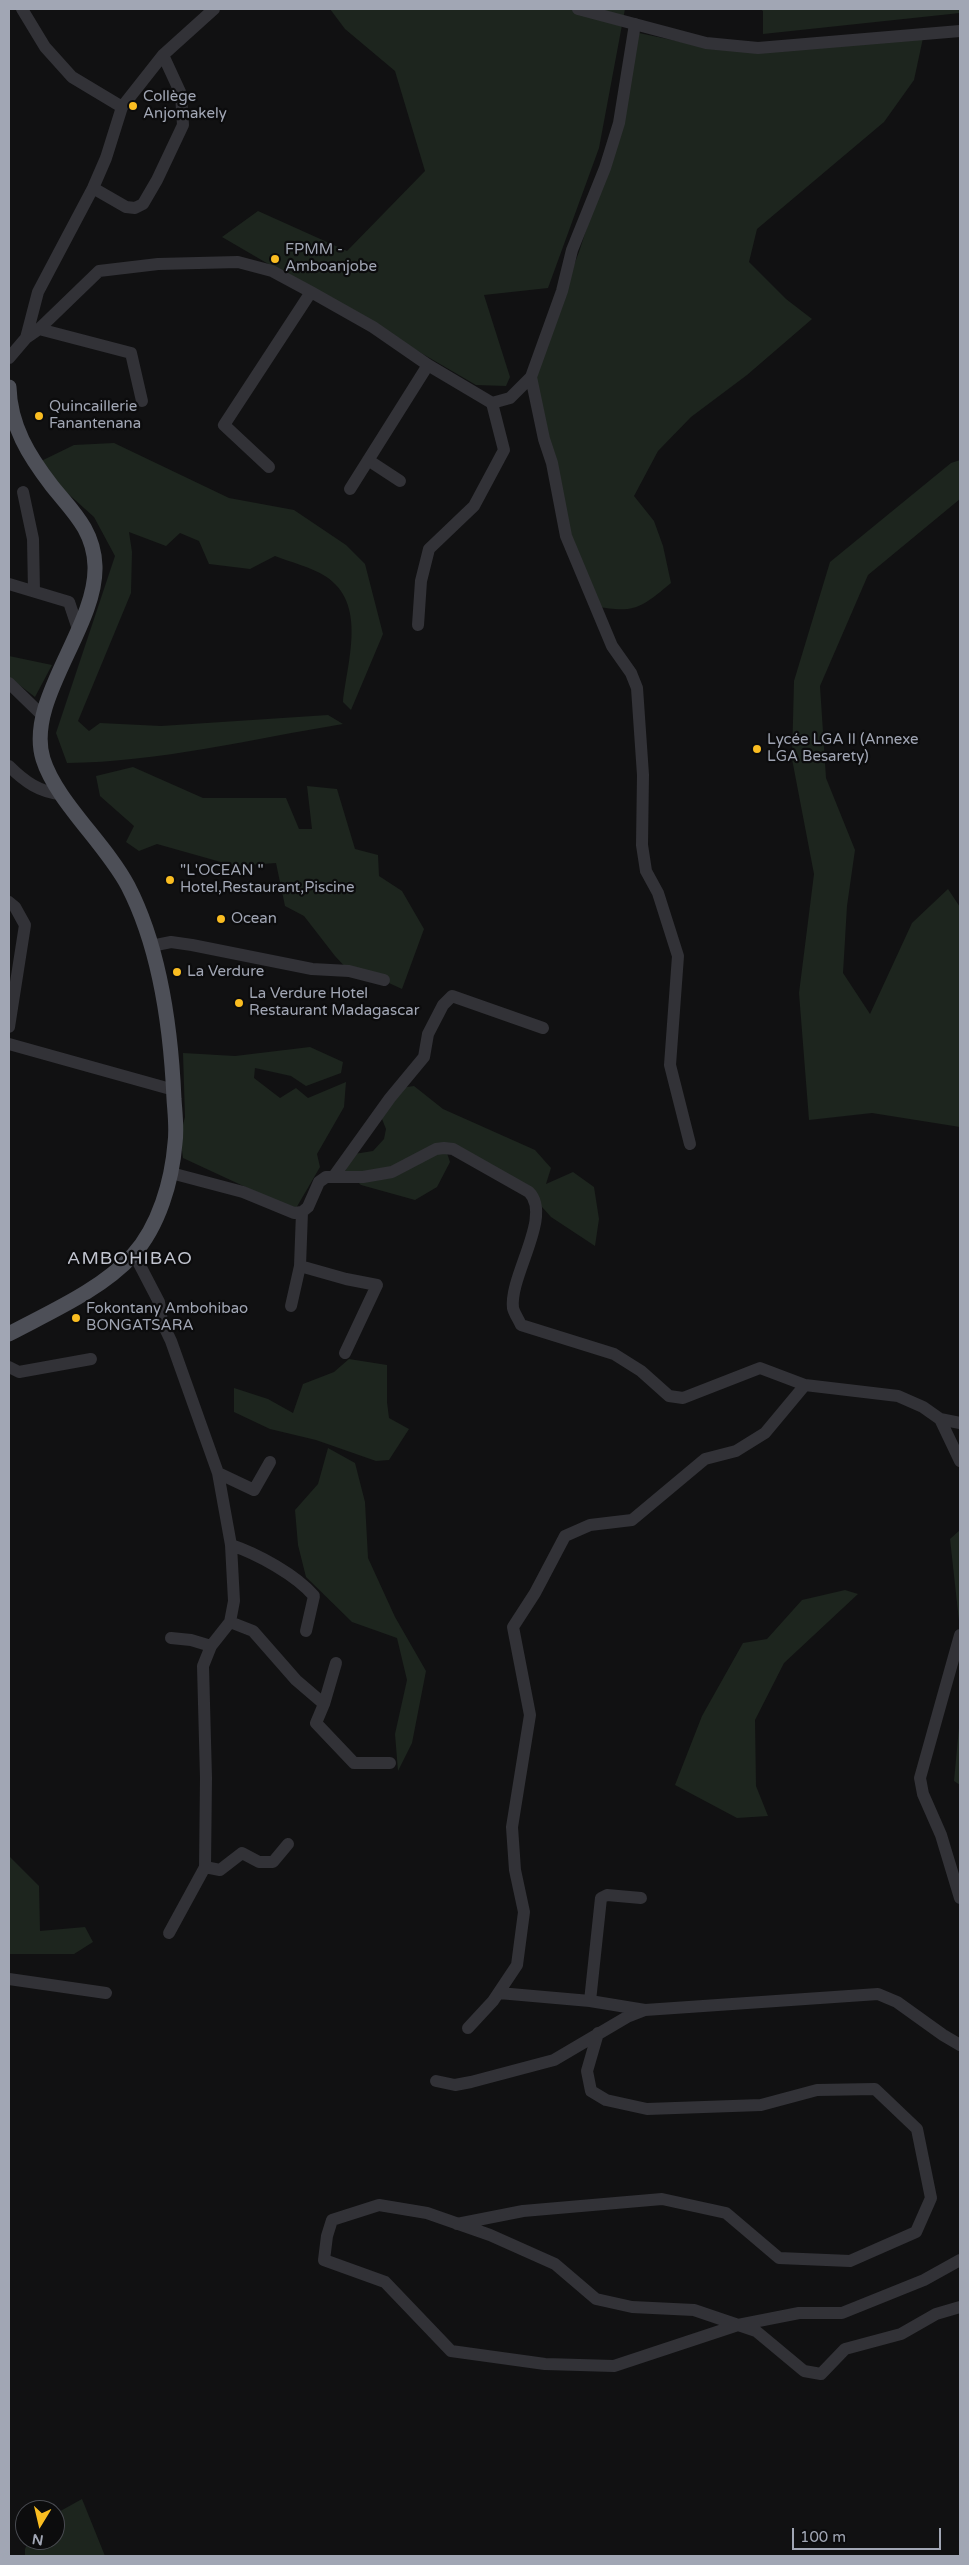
<!DOCTYPE html>
<html>
<head>
<meta charset="utf-8">
<style>
	body { margin:0 }
	#map { position:relative; width:969px; height:2565px; overflow:hidden; background:#111112; font-family:"Varela Round",sans-serif }
	canvas { display:block }
	.frame { position:absolute; inset:0; border:10px solid #a1a6b4; pointer-events:none }
	.north { position:absolute; left:15px; top:2500px; width:50px; height:50px; box-sizing:border-box; background:#0c0c0d; border:1px solid #484a50; border-radius:50%; rotate:189deg; font-size:14px; font-weight:700; line-height:20px; text-align:center; color:#a1a6b4 }
	.north::after { content:''; display:block; margin:auto; width:18px; height:22px; background:#fabd21; clip-path:polygon(50% 0,100% 100%,50% 72%,0 100%) }
	.scale { position:absolute; left:792px; top:2528px; width:149px; height:22px; box-sizing:border-box; border:2px solid #a1a6b4; border-top:0; padding-left:6px; font-size:15px; line-height:18px; white-space:nowrap; color:#a1a6b4; -webkit-text-stroke:4px #0c0c0d; paint-order:stroke }
</style>
</head>
<body>
<div id="map">
<canvas width="969" height="2565"></canvas>
<div class="frame"></div>
<div class="north">N</div>
<div class="scale">100 m</div>
</div>
<script>
const ctx = document.querySelector('canvas').getContext('2d');
ctx.lineJoin = 'round';
function paint(path, color) {
  ctx.fillStyle = color;
  ctx.fill(path, 'evenodd');
}
function trace(path, color, width, dash) {
  ctx.strokeStyle = color;
  ctx.lineWidth = width;
  ctx.lineCap = dash ? 'butt' : 'round';
  ctx.setLineDash(dash || []);
  ctx.stroke(path);
}
function label(font, color, halo, rows, align = 'center') {
  ctx.font = font + ' "Varela Round",sans-serif';
  ctx.lineWidth = 4.5;
  ctx.setLineDash([]);
  ctx.textBaseline = 'middle';
  ctx.strokeStyle = halo;
  ctx.fillStyle = color;
  for (const [text, x, y, turn = 0] of rows) {
    ctx.save();
    ctx.translate(x, y);
    ctx.rotate((+turn || 0) * Math.PI / 180);
    ctx.textAlign = isNaN(turn) ? turn : align;
    if (halo) ctx.strokeText(text, 0, 0);
    ctx.fillText(text, 0, 0);
    ctx.restore();
  }
}
paint(new Path2D(`
	M 330,9 L 625,9 L 599,148 L 548,288 L 484,295 L 510,377 L 506,386 L 476,385 L 222,237 L 258,211 L 347,251 L 425,171 L 395,71 L 345,29 Z
	M 760,9 L 960,9 L 960,13 L 763,34 L 763,11 Z
	M 639,33 L 705,47 L 923,38 L 914,80 L 884,122 L 757,229 L 749,262 L 786,299 L 812,319 L 747,375 L 691,417 L 658,451 L 634,496 L 654,521 L 663,546 L 671,583 C 641,608 634,614 595,606 L 579,568 L 531,377 L 579,252 L 619,128 Z
	M 114,443 L 229,498 L 294,510 L 346,545 L 365,564 L 383,634 L 351,710 L 343,702 C 347,662 368,603 325,576 C 311,567 290,562 275,556 L 250,569 L 209,564 L 199,541 L 180,533 L 166,546 L 129,532 L 132,552 L 131,593 L 78,721 L 89,731 L 100,723 L 161,726 L 328,715 L 343,724 C 251,739 160,762 67,763 L 56,733 L 115,556 L 94,517 L 35,464 L 74,445 Z
	M 960,460 L 960,499 L 868,575 L 820,686 L 826,778 L 855,850 L 847,906 L 843,973 L 870,1014 L 912,923 L 948,889 L 960,907 L 960,1127 L 872,1113 L 809,1120 L 799,993 L 814,874 L 792,759 L 794,681 L 830,562 L 951,463 Z
	M 9,656 L 52,665 L 35,697 L 9,677 Z
	M 133,767 L 203,798 L 286,798 L 299,829 L 312,829 L 307,786 L 337,789 L 355,849 L 378,855 L 379,876 L 402,891 L 424,929 L 402,989 L 378,978 L 349,971 L 335,956 L 304,916 L 285,906 L 276,863 L 235,866 L 157,844 L 139,851 L 126,842 L 134,826 L 100,796 L 96,776 Z
	M 310,1047 L 343,1062 L 341,1073 L 306,1086 L 291,1076 L 255,1068 L 254,1078 L 280,1098 L 296,1088 L 308,1098 L 346,1082 L 344,1107 L 317,1154 L 320,1167 L 295,1210 L 183,1158 L 180,1136 L 185,1117 L 183,1053 L 235,1056 Z
	M 414,1086 L 443,1109 L 535,1150 L 551,1168 L 546,1184 L 573,1172 L 594,1187 L 599,1219 L 595,1246 L 551,1217 L 534,1198 L 444,1144 L 450,1162 L 437,1187 L 415,1200 L 361,1185 L 339,1165 L 354,1154 L 373,1151 L 384,1139 L 386,1129 L 382,1119 L 393,1089 Z
	M 349,1359 L 387,1365 L 387,1402 L 389,1418 L 409,1429 L 389,1460 L 376,1461 L 316,1440 L 270,1429 L 234,1412 L 234,1388 L 268,1399 L 293,1413 L 303,1384 L 334,1372 Z
	M 328,1448 L 355,1463 L 365,1502 L 368,1558 L 395,1617 L 426,1671 L 412,1743 L 398,1771 L 395,1734 L 407,1680 L 397,1638 L 352,1622 L 306,1577 L 298,1545 L 295,1510 L 318,1484 Z
	M 960,1530 L 960,1630 L 950,1539 Z
	M 845,1590 L 858,1594 L 784,1663 L 755,1720 L 756,1786 L 768,1816 L 737,1818 L 675,1785 L 702,1716 L 743,1643 L 767,1639 L 802,1600 Z
	M 960,1717 L 960,1785 L 954,1781 Z
	M 9,1856 L 39,1886 L 40,1931 L 85,1927 L 93,1942 L 74,1954 L 9,1954 Z
	M 82,2499 L 105,2556 L 25,2556 L 25,2549 L 29,2540 L 55,2540 L 55,2514 Z`), '#1d251e');
trace(new Path2D(`
	M 22,9 L 45,47 L 72,77 L 122,107
	M 578,9 L 706,43 L 758,48 L 960,31
	M 93,188 L 126,207 L 135,208 L 143,204 L 157,180 L 183,125 L 181,94 L 163,55
	M 39,329 L 131,353 L 142,401
	M 26,338 L 39,329 L 99,271 L 158,264 L 238,262 L 272,271 L 311,292 L 373,327 L 428,365 L 492,403 L 510,398 L 531,377 L 562,291 L 572,250 L 605,168 L 619,123 L 635,24
	M 9,358 L 26,338 L 38,292 L 93,188 L 106,158 L 122,107 L 163,55 L 214,9
	M 531,377 L 544,439 L 552,463 L 566,536 L 612,646 L 631,673 L 637,688 L 643,775 L 642,845 L 646,871 L 658,893 L 678,956 L 670,1065 L 690,1144
	M 368,460 L 400,481
	M 269,467 L 224,425 L 311,292
	M 350,489 L 428,365
	M 23,492 L 33,539 L 34,591
	M 9,584 L 69,602 L 78,629
	M 418,625 L 421,581 L 429,549 L 474,506 L 504,450 L 492,403
	M 9,683 L 44,717
	M 9,766 C 24,781 40,793 62,794
	M 9,902 L 15,907 L 25,925 L 9,1027
	M 151,946 L 171,942 L 192,945 L 312,969 L 349,971 L 384,980
	M 9,1044 L 174,1090
	M 171,1173 L 243,1192 L 294,1213 L 302,1212 L 308,1207 L 319,1182 L 326,1177 L 363,1177 L 392,1172 L 436,1149 L 444,1148 L 453,1149 L 529,1192 C 553,1216 509,1276 513,1308 C 514,1313 519,1320 521,1325 L 614,1354 L 641,1371 L 669,1396 L 683,1398 L 760,1368 L 805,1385 L 898,1396 L 923,1407 L 940,1419 L 960,1461
	M 334,1176 L 390,1098 L 424,1057 L 428,1034 L 443,1005 L 452,996 L 543,1028
	M 134,1254 L 159,1302 L 162,1322 L 171,1341 L 218,1473 L 231,1545 L 234,1601 L 230,1622 L 211,1646 L 203,1666 L 206,1778 L 205,1867 L 169,1933
	M 300,1266 L 346,1279 L 377,1285 L 345,1353
	M 291,1306 L 300,1266 L 302,1212
	M 9,1367 L 19,1372 L 91,1359
	M 940,1419 L 960,1423
	M 218,1473 L 254,1490 L 270,1462
	M 231,1545 C 258,1554 296,1575 314,1596 L 306,1631
	M 230,1622 L 253,1631 L 296,1680 L 324,1704 L 316,1723 L 354,1763 L 390,1763
	M 960,1635 L 920,1778 L 923,1794 L 941,1835 L 960,1898
	M 171,1638 L 191,1640 L 211,1646
	M 324,1704 L 336,1663
	M 205,1867 L 220,1870 L 242,1853 L 259,1862 L 273,1862 L 288,1844
	M 9,1979 L 106,1993
	M 499,1993 L 590,2001 L 645,2010
	M 590,2001 L 601,1898 L 607,1895 L 641,1898
	M 468,2028 L 493,2001 L 517,1965 L 524,1912 L 515,1870 L 512,1827 L 530,1715 L 513,1627 L 535,1593 L 565,1536 L 590,1525 L 632,1520 L 705,1459 L 736,1451 L 765,1433 L 805,1385
	M 436,2081 L 455,2085 L 471,2082 L 554,2060 L 627,2017 L 645,2010 L 878,1994 L 897,2002 L 943,2035 L 960,2045
	M 457,2224 L 523,2211 L 662,2199 L 726,2213 L 779,2258 L 850,2261 L 916,2232 L 931,2198 L 917,2129 L 875,2089 L 817,2090 L 761,2105 L 647,2109 L 606,2100 L 591,2091 L 587,2071 L 598,2033
	M 960,2260 L 924,2280 L 842,2313 L 799,2313 L 738,2325 L 614,2366 L 545,2364 L 451,2351 L 385,2282 L 324,2260 L 327,2236 L 332,2220 L 379,2205 L 427,2213 L 490,2235 L 555,2264 L 596,2299 L 632,2307 L 694,2310 L 756,2331 L 804,2371 L 821,2374 L 845,2349 L 901,2334 L 936,2314 L 960,2307`), '#323237', 12);
trace(new Path2D(`
	M 9,387 C 10,426 29,456 52,486 C 72,511 94,530 95,566 C 97,627 25,700 43,759 C 56,801 106,844 128,886 C 160,948 171,1030 174,1099 C 175,1114 177,1129 175,1143 C 172,1181 159,1226 133,1255 C 101,1290 50,1312 9,1334`), '#4d4f57', 15);
for (const [x, y, r, color] of [
	[133,106,5,"#fabd21"],
	[275,259,5,"#fabd21"],
	[39,416,5,"#fabd21"],
	[757,749,5,"#fabd21"],
	[170,880,5,"#fabd21"],
	[221,919,5,"#fabd21"],
	[177,972,5,"#fabd21"],
	[239,1003,5,"#fabd21"],
	[76,1318,5,"#fabd21"]
]) {
  const dot = new Path2D();
  dot.arc(x, y, r, 0, 2 * Math.PI);
  ctx.fillStyle = color;
  ctx.fill(dot);
  trace(dot, '#0c0c0d', 2);
}
label('15px', '#a1a6b4', '#0c0c0d', [
	["Collège",143,97],
	["Anjomakely",143,114],
	["FPMM -",285,250],
	["Amboanjobe",285,267],
	["Quincaillerie",49,407],
	["Fanantenana",49,424],
	["Lycée LGA II (Annexe",767,740],
	["LGA Besarety)",767,757],
	["\"L'OCEAN \"",180,871],
	["Hotel,Restaurant,Piscine",180,888],
	["Ocean",231,919],
	["La Verdure",187,972],
	["La Verdure Hotel",249,994],
	["Restaurant Madagascar",249,1011],
	["Fokontany Ambohibao",86,1309],
	["BONGATSARA",86,1326]
], 'left');
ctx.letterSpacing = '1px';
label('18px', '#c2c5d0', '#0c0c0d', [
	["AMBOHIBAO",130,1259]
]);
ctx.letterSpacing = '0px';
</script>
</body>
</html>
